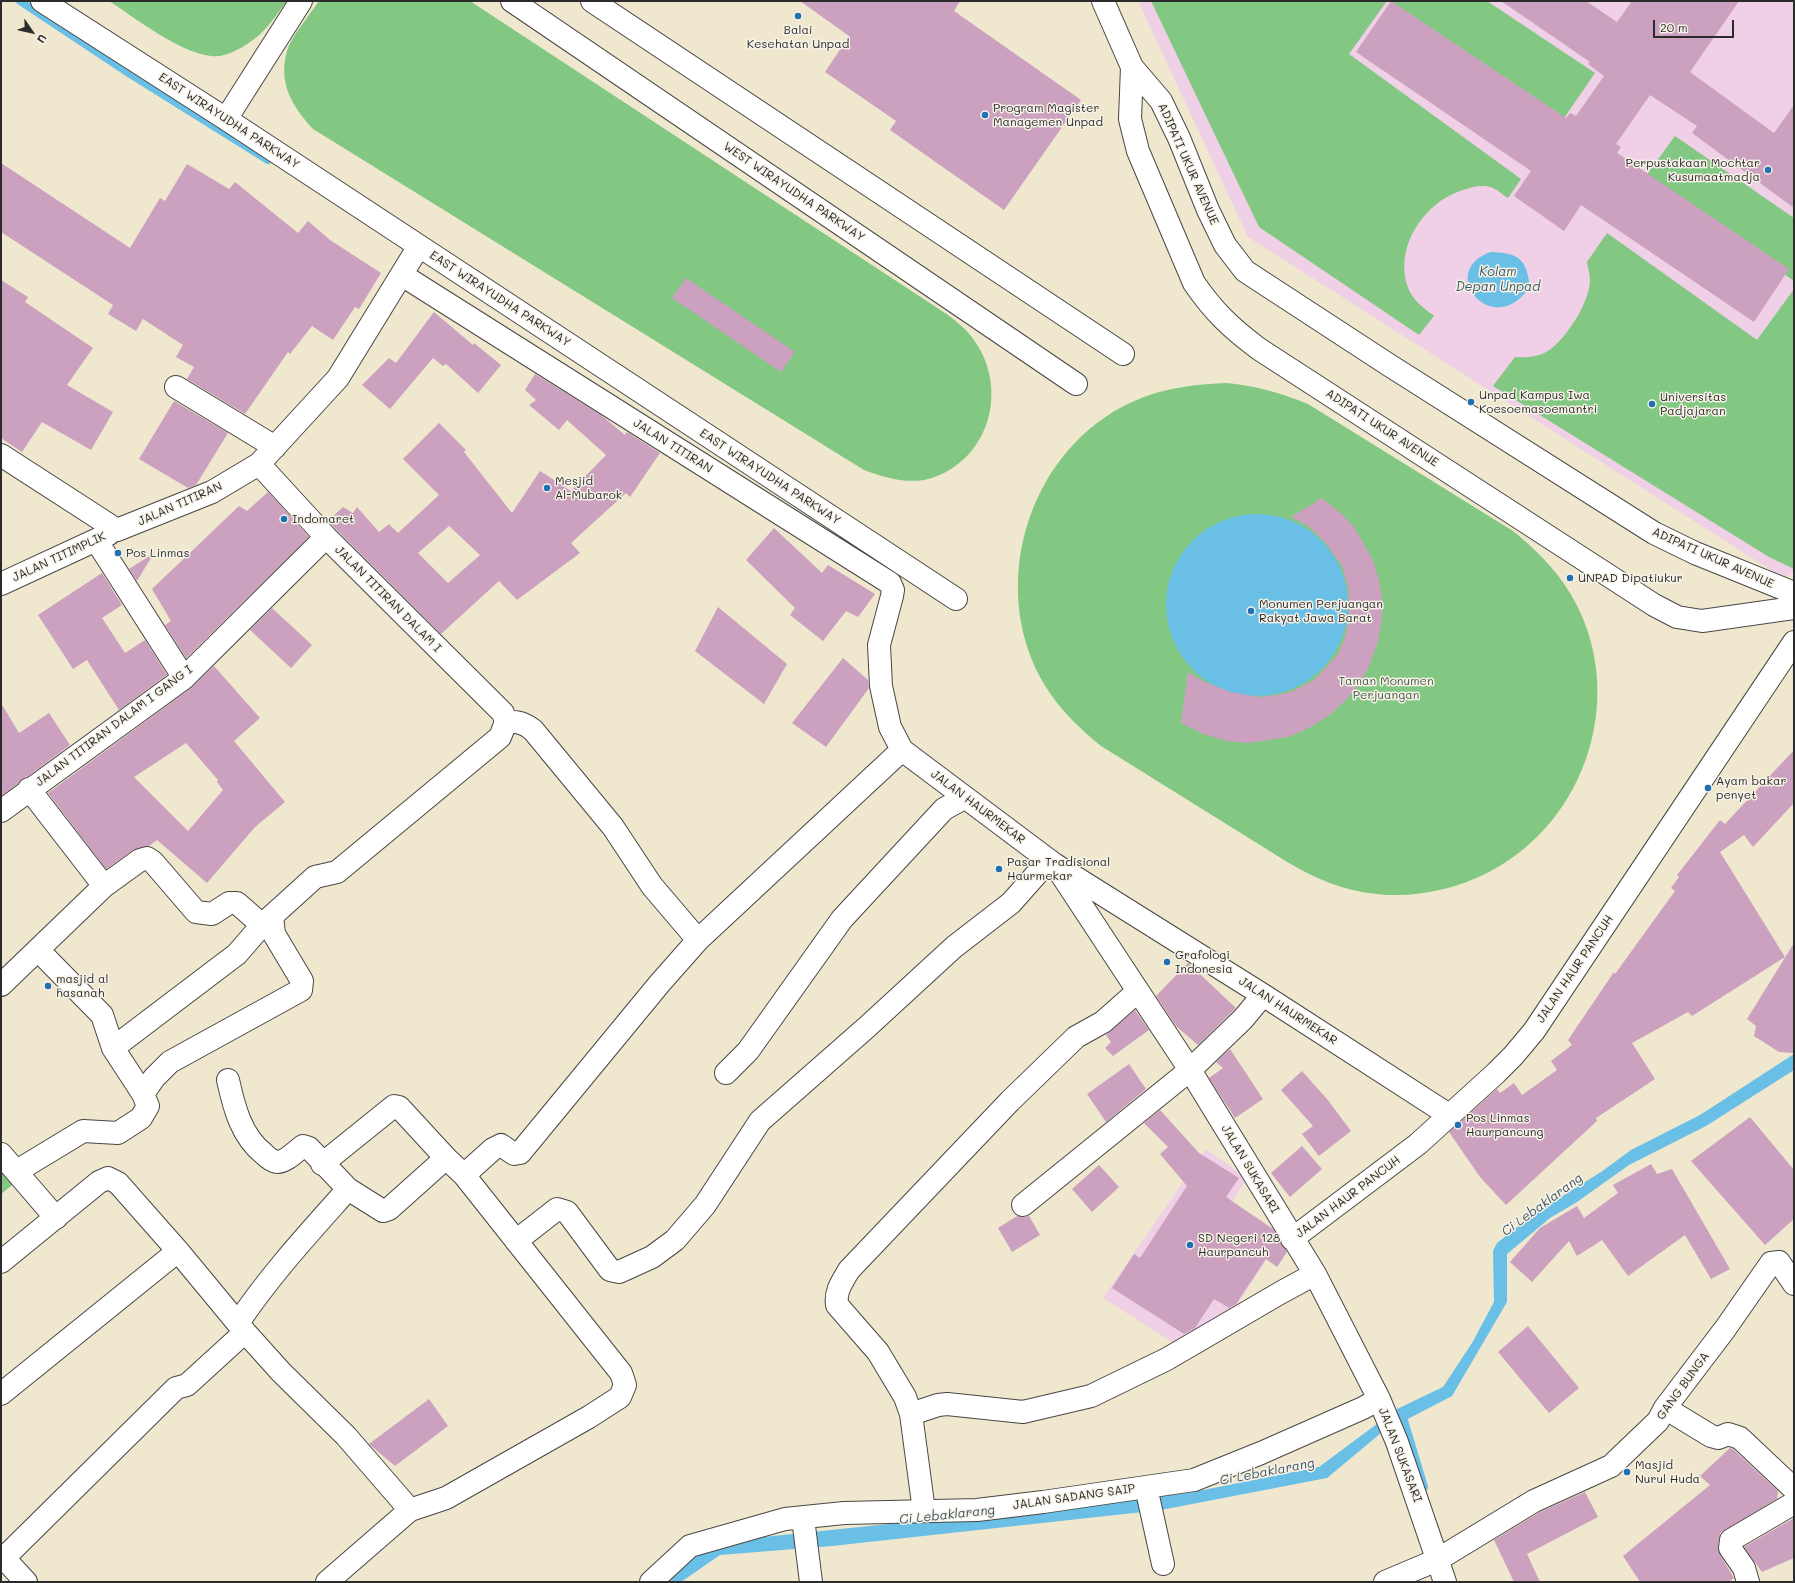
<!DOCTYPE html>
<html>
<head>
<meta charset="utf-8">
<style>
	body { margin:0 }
	#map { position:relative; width:1795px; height:1583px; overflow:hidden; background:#f0e7cf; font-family:Mali,sans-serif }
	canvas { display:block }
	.frame { position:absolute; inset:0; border:2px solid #2b2b2b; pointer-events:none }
	.north { position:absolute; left:12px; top:12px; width:40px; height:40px; -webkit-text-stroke:3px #f7f3e8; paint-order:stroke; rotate:124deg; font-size:11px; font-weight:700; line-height:16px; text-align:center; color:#2b2b2b }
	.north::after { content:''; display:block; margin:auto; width:14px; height:18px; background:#2b2b2b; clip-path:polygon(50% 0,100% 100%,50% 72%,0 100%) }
	.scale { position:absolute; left:1653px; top:20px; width:81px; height:18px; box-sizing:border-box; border:2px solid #2b2b2b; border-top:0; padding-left:5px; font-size:12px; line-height:14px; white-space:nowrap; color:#2b2b2b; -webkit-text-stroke:3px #f7f3e8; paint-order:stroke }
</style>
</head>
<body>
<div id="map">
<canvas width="1795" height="1583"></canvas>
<div class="frame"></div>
<div class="north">U</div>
<div class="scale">20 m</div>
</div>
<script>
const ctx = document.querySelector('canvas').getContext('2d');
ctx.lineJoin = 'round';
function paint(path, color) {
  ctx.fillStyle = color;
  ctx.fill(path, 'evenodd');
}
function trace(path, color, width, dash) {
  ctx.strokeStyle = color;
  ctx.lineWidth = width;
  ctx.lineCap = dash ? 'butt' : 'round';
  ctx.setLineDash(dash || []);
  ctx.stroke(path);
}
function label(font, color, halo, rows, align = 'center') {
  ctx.font = font + ' Mali,sans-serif';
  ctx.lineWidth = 3;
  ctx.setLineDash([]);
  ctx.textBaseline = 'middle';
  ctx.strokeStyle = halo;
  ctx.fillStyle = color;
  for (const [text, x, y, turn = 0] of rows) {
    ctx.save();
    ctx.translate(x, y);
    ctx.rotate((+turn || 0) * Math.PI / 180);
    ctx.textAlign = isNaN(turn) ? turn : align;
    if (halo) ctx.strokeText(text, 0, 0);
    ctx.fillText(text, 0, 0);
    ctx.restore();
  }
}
paint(new Path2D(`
	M 1138,1 L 1794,1 L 1794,572 L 1785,579 L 1248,237 Z
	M 1206,1149 L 1247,1178 L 1215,1228 L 1264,1263 L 1231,1314 L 1180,1347 L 1103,1298 Z`), '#efd0e6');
paint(new Path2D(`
	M 109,1 L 287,1 C 276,15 265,33 250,42 C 240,49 224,58 211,56 C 178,52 137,19 109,1 Z
	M 319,1 L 470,1 L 948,315 C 958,323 969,331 976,343 C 1008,391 989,459 932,478 C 910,485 885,478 864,470 L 313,129 C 291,105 277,81 288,48 C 293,35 311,13 319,1 Z
	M 1151,1 L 1387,1 L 1349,54 L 1521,179 L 1508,198 C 1503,195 1498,190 1493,188 C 1483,184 1472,187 1463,190 C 1423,202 1391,251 1410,292 C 1415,302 1425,309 1434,316 L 1419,335 L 1259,227 Z
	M 1390,1 L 1487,1 L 1595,73 L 1562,121 Z
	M 1675,136 L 1794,218 L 1794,281 L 1646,176 Z
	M 1607,233 L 1757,340 L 1794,289 L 1794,569 L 1769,557 L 1493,386 L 1515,357 C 1526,358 1538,357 1548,351 C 1566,339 1590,302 1590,280 C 1590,274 1588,268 1587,262 Z
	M 1227,383 C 1256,386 1281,393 1308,404 L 1513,531 C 1535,549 1555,568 1570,593 C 1629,690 1589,822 1487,873 C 1449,892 1405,900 1362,892 C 1334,887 1309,875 1284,860 L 1101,746 C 1079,728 1059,709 1044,684 C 984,582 1032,439 1144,397 C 1171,387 1198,384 1227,383 Z
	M 1,1164 L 16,1182 L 1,1194 Z`), '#82c782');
paint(new Path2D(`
	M 1491,252 C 1511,253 1524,255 1528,276 C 1530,282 1529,288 1525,293 C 1489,336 1437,270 1491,252 Z
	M1166 605a91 91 0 1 1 182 0a91 91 0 1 1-182 0Z
	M 1794,1054 L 1794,1070 L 1706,1126 L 1629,1165 L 1577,1202 L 1550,1218 L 1507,1254 L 1507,1302 L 1452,1396 L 1381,1433 L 1327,1478 L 1161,1510 L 832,1546 L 720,1555 L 681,1582 L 660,1582 L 715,1542 L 1188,1493 L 1319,1467 L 1397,1409 L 1443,1387 L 1472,1343 L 1494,1302 L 1493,1251 L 1497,1243 L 1534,1214 L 1601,1172 L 1631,1150 L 1700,1115 Z`), '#69bfe6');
trace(new Path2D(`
	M 20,1 L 124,70 L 268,160
	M 1402,1414 L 1424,1487`), '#69bfe6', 8);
paint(new Path2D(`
	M 800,1 L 960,1 L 954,11 L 1081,100 L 1004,210 L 890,130 L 896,121 L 825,72 L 849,36 Z
	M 1391,1 L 1566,118 L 1570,113 L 1576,116 L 1604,76 L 1588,64 L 1590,62 L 1501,1 L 1586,1 L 1617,22 L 1632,1 L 1739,1 L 1690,72 L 1774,133 L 1794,105 L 1794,208 L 1692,133 L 1697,126 L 1650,95 L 1616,144 L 1621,147 L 1617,153 L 1789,269 L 1754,322 L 1581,205 L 1564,231 L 1514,196 L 1531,171 L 1356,52 Z
	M 1,163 L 130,248 L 160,198 L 165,201 L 187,164 L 229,189 L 235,182 L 298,233 L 308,221 L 330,240 L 381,273 L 359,309 L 355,307 L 333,340 L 312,326 L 290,354 L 288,352 L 245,414 L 187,379 L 194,367 L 176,357 L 183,345 L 143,319 L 136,331 L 108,314 L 113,305 L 1,232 Z
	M 686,278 L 795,352 L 781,372 L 672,298 Z
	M 1,280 L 28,297 L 25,302 L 93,348 L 67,385 L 113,412 L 91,450 L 42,422 L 22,452 L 1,438 Z
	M 434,312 L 473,345 L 474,343 L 501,365 L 478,393 L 446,364 L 443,366 L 433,358 L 390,409 L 362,385 L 389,358 L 396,363 Z
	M 535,374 L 601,415 L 625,435 L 627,432 L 660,453 L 630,497 L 626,493 L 571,543 L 580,553 L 517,600 L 499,581 L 441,634 L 328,521 L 343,507 L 353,513 L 357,507 L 379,532 L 389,524 L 398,533 L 439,495 L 403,459 L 439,423 L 466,450 L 464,452 L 512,513 L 540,471 L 571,491 L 606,455 L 567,420 L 559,430 L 529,405 L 536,400 L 525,390 ZM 449,526 L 480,555 L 448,583 L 418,553 Z
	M 174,401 L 228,433 L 196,485 L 188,488 L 139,459 Z
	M 268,492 L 309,537 L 186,658 L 165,625 L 171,621 L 152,589 L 239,506 L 247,511 Z
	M 1322,498 L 1343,515 L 1354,527 L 1372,558 L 1378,576 L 1382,598 L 1382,619 L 1378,642 L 1370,664 L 1360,683 L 1345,701 L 1328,716 L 1309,728 L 1288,737 L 1248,743 L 1227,741 L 1203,734 L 1181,723 L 1188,672 L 1203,681 L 1230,692 L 1258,697 L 1277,695 L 1293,691 L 1314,680 L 1338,654 L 1345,637 L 1349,616 L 1348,587 L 1342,566 L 1325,542 L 1308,526 L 1291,517 Z
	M 774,528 L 822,573 L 828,565 L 875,594 L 858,617 L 846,611 L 823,641 L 790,615 L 795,608 L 746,560 Z
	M 154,553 L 137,581 L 129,569 Z
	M 102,573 L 122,605 L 102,618 L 125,653 L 145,640 L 167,675 L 119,710 L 87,660 L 73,669 L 38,615 Z
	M 718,607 L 787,664 L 764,704 L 695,651 Z
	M 272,608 L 312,645 L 291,668 L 250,630 Z
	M 843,658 L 868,680 L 869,688 L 826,747 L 792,723 Z
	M 214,666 L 260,718 L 234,741 L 285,802 L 255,827 L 207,883 L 157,840 L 149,846 L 133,850 L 106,869 L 48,793 L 191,688 ZM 186,743 L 218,780 L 217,782 L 223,790 L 188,831 L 134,777 Z
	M 1,703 L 19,733 L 49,713 L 70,745 L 1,796 Z
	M 1794,750 L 1794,803 L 1753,847 L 1744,835 L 1720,852 L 1785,957 L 1692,1016 L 1688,1012 L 1632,1043 L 1655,1079 L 1596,1118 L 1597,1121 L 1506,1205 L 1480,1177 L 1449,1132 L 1497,1089 L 1500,1093 L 1514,1083 L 1522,1095 L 1557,1070 L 1551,1061 L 1572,1045 L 1568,1040 L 1614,972 L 1615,974 L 1675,891 L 1671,888 L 1679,877 L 1677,875 L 1681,870 L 1720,820 L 1725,824 Z
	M 1794,943 L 1794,1053 L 1779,1052 L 1754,1036 L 1756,1026 L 1747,1019 Z
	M 1188,963 L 1236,1008 L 1198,1045 L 1176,1026 L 1156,996 Z
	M 1135,1010 L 1149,1030 L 1113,1056 L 1105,1048 L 1111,1042 L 1106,1035 Z
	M 1230,1049 L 1263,1099 L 1235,1118 L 1209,1078 L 1223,1068 L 1216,1062 Z
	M 1129,1064 L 1146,1089 L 1106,1122 L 1087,1094 Z
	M 1302,1071 L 1327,1099 L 1351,1131 L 1319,1156 L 1302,1134 L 1313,1126 L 1281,1090 Z
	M 1160,1110 L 1199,1153 L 1239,1178 L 1226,1197 L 1273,1229 L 1287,1252 L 1277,1267 L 1266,1259 L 1236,1304 L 1229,1308 L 1214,1299 L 1195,1328 L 1184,1334 L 1112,1288 L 1134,1254 L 1140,1258 L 1187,1186 L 1160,1154 L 1168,1147 L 1144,1123 Z
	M 1750,1117 L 1794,1170 L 1794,1219 L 1765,1245 L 1691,1161 Z
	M 1302,1146 L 1322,1169 L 1290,1197 L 1271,1173 Z
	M 1651,1164 L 1657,1174 L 1672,1169 L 1730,1269 L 1711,1279 L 1685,1235 L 1628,1276 L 1602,1240 L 1577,1256 L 1569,1241 L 1532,1282 L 1510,1262 L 1540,1228 L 1577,1206 L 1584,1218 L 1618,1193 L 1613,1185 Z
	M 1099,1165 L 1119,1187 L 1092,1212 L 1072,1189 Z
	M 1017,1216 L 1025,1217 L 1029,1216 L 1040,1235 L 1012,1252 L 998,1228 Z
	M 1528,1326 L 1579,1388 L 1549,1413 L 1498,1352 Z
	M 429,1399 L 448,1426 L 395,1466 L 369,1444 Z
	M 1730,1448 L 1733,1449 L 1778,1491 L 1777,1499 L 1720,1533 L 1718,1546 L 1720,1555 L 1734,1578 L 1729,1582 L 1640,1582 L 1623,1556 L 1710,1485 L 1700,1476 Z
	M 1585,1492 L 1598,1517 L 1527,1554 L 1540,1582 L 1514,1582 L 1494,1540 L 1540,1512 Z
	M 1794,1518 L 1794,1558 L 1762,1572 L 1744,1547 Z`), '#cba1bf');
const minor = new Path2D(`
	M 42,1 L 226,119 L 956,599
	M 512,1 L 1076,384
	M 592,1 L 1123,354
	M 226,119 L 301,1
	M 402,275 L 890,583 L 893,590 L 892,596 L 879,645 L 881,686 L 890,727 L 902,750 L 1054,864 L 1263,995 L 1449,1115
	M 176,387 L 275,447
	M 1,455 L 117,530 L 212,492 L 259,464 L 338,378 L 419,246
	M 96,540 L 184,678
	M 1,584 L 109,534
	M 506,722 C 517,721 524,723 533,730 L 613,827 L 652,886 L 698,940
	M 29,789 L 104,886
	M 1,811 L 184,678 L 326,537
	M 1059,871 L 1190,1070 L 1315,1274 L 1379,1399 L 1397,1442 L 1445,1582
	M 39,951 L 102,1015 L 113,1048
	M 1,985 L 104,886 L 140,860 L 147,858 L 153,862 L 196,912 L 212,914 L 229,903 L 237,903 L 262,925
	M 726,1073 L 748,1051 L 842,919 L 944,809 L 964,798
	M 228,1080 C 234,1107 241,1136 264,1154 C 267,1157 271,1161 277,1162 C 286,1162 296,1151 303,1146 L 309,1148 L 348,1189
	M 143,1094 L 154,1078 L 170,1062 L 301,990 L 302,981 L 274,934 L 272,916
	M 1,1154 L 56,1218
	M 322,1164 L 394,1106 L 399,1107 L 446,1158
	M 17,1171 L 83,1131 L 118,1133 L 141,1118 L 148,1106 L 143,1094 L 113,1048 L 237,954 L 262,925 L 315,877 L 337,872 L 500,737 L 506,722 L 503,713 L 326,537 L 259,464
	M 1023,1205 L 1190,1070 L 1243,1019 L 1263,995
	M 1292,1239 L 1418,1144 L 1496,1073 L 1513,1056 L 1534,1031 L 1794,642
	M 516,1241 L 557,1209 L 567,1212 L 610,1270 L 619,1272 L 652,1257 L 675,1240 L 705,1205 L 760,1121 L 867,1027 L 954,947 L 1011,903 L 1049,860
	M 1,1262 L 99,1182 L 108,1178 L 118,1183 L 178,1251 L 245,1332 L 281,1372 L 346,1436 L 410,1510
	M 238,1323 C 270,1275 309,1233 348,1189 L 383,1211 L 389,1209 L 446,1158 L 464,1175 L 493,1149 L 501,1145 L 514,1154 L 520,1153 L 660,983 L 698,940 L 902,750
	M 1,1394 L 178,1251
	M 1665,1408 L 1711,1436 L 1718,1438 L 1728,1434 L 1740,1438 L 1794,1489
	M 911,1414 L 938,1405 L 947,1404 L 1023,1412 L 1091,1396 L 1167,1359 L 1280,1293 L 1315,1274
	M 1146,1487 L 1163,1564
	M 924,1511 L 911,1414 L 905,1397 L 878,1352 L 837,1305 C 835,1291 842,1282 849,1270 L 1010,1101 L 1076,1037 L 1103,1022 L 1138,991
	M 803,1518 L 811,1582
	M 1,1555 L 26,1582
	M 4,1558 L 176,1388 L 187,1385 L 245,1332
	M 327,1582 L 410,1510 L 446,1498 L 589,1417 L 620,1397 L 625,1385 L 621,1373 L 464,1175
	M 651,1582 L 690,1546 L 785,1519 L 844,1513 L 977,1510 L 1043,1502 L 1194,1480 L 1261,1453 L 1363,1408 L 1379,1399
	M 1385,1582 L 1437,1560 L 1534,1501 L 1611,1466 L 1658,1421 L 1665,1408 L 1725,1329 L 1771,1263 L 1779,1262 L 1794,1284
	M 1748,1582 L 1744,1568 L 1730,1548 L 1731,1540 L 1794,1503`);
const secondary = new Path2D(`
	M 1103,1 L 1132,67 L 1161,101 L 1179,138 L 1208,210 L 1225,245 L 1245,271 L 1389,365 L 1654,533 L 1695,553 L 1794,593
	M 1132,67 L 1130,119 L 1138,151 L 1194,283 C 1214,312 1231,328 1259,349 L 1654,605 L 1677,617 L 1702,621 L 1794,608`);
trace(minor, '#494744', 24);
trace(secondary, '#494744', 24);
trace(minor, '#fff', 22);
trace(secondary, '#fff', 22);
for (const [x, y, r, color] of [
	[798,16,4,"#1f6fb2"],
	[985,115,4,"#1f6fb2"],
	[1768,170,4,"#1f6fb2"],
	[1471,402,4,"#1f6fb2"],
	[1652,404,4,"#1f6fb2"],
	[547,488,4,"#1f6fb2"],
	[284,519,4,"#1f6fb2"],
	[118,553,4,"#1f6fb2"],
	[1570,578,4,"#1f6fb2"],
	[1251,611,4,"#1f6fb2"],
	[1708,788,4,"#1f6fb2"],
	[999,869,4,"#1f6fb2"],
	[1167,962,4,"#1f6fb2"],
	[48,986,4,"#1f6fb2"],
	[1458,1125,4,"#1f6fb2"],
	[1190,1245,4,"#1f6fb2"],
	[1627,1472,4,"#1f6fb2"]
]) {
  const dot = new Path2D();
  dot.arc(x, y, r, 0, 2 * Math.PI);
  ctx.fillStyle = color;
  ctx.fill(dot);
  trace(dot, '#f7f3e8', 1.5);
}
label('12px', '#2b2b2b', '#f7f3e8', [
	["Balai",798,30,"center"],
	["Kesehatan Unpad",798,44,"center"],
	["Program Magister",993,108],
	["Managemen Unpad",993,122],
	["Perpustakaan Mochtar",1760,163,"right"],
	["Kusumaatmadja",1760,177,"right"],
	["Unpad Kampus Iwa",1479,395],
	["Koesoemasoemantri",1479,409],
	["Universitas",1660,397],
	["Padjajaran",1660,411],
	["Mesjid",555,481],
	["Al-Mubarok",555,495],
	["Indomaret",292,519],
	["Pos Linmas",126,553],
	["UNPAD Dipatiukur",1578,578],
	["Monumen Perjuangan",1259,604],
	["Rakyat Jawa Barat",1259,618],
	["Ayam bakar",1716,781],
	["penyet",1716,795],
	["Pasar Tradisional",1007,862],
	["Haurmekar",1007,876],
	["Grafologi",1175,955],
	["Indonesia",1175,969],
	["masjid al",56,979],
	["hasanah",56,993],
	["Pos Linmas",1466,1118],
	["Haurpancung",1466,1132],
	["SD Negeri 128",1198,1238],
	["Haurpancuh",1198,1252],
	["Masjid",1635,1465],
	["Nurul Huda",1635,1479]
], 'left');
label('12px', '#2b2b2b', '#f7f3e8', [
	["EAST WIRAYUDHA PARKWAY",229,121,33],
	["ADIPATI UKUR AVENUE",1188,164,66],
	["WEST WIRAYUDHA PARKWAY",794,192,34],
	["EAST WIRAYUDHA PARKWAY",500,299,33],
	["ADIPATI UKUR AVENUE",1382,428,33],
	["JALAN TITIRAN",673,446,32],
	["EAST WIRAYUDHA PARKWAY",770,477,33],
	["JALAN TITIRAN",180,504,-24],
	["JALAN TITIMPLIK",59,557,-25],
	["ADIPATI UKUR AVENUE",1713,558,24],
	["JALAN TITIRAN DALAM I",388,599,45],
	["JALAN TITIRAN DALAM I GANG I",114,726,-37],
	["JALAN HAURMEKAR",978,807,37],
	["JALAN HAUR PANCUH",1575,969,-56],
	["JALAN HAURMEKAR",1288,1011,33],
	["JALAN SUKASARI",1250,1169,59],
	["JALAN HAUR PANCUH",1348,1197,-37],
	["GANG BUNGA",1683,1386,-54],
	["JALAN SUKASARI",1400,1455,69],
	["JALAN SADANG SAIP",1074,1497,-8]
]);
label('12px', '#455a45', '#f7f3e8', [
	["Taman Monumen",1386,681],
	["Perjuangan",1386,695]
]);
label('italic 13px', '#3e5763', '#f7f3e8', [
	["Kolam",1498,272],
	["Depan Unpad",1498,287],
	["Ci Lebaklarang",1542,1205,-36],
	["Ci Lebaklarang",1267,1472,-11],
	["Ci Lebaklarang",947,1515,-6]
]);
</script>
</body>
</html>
